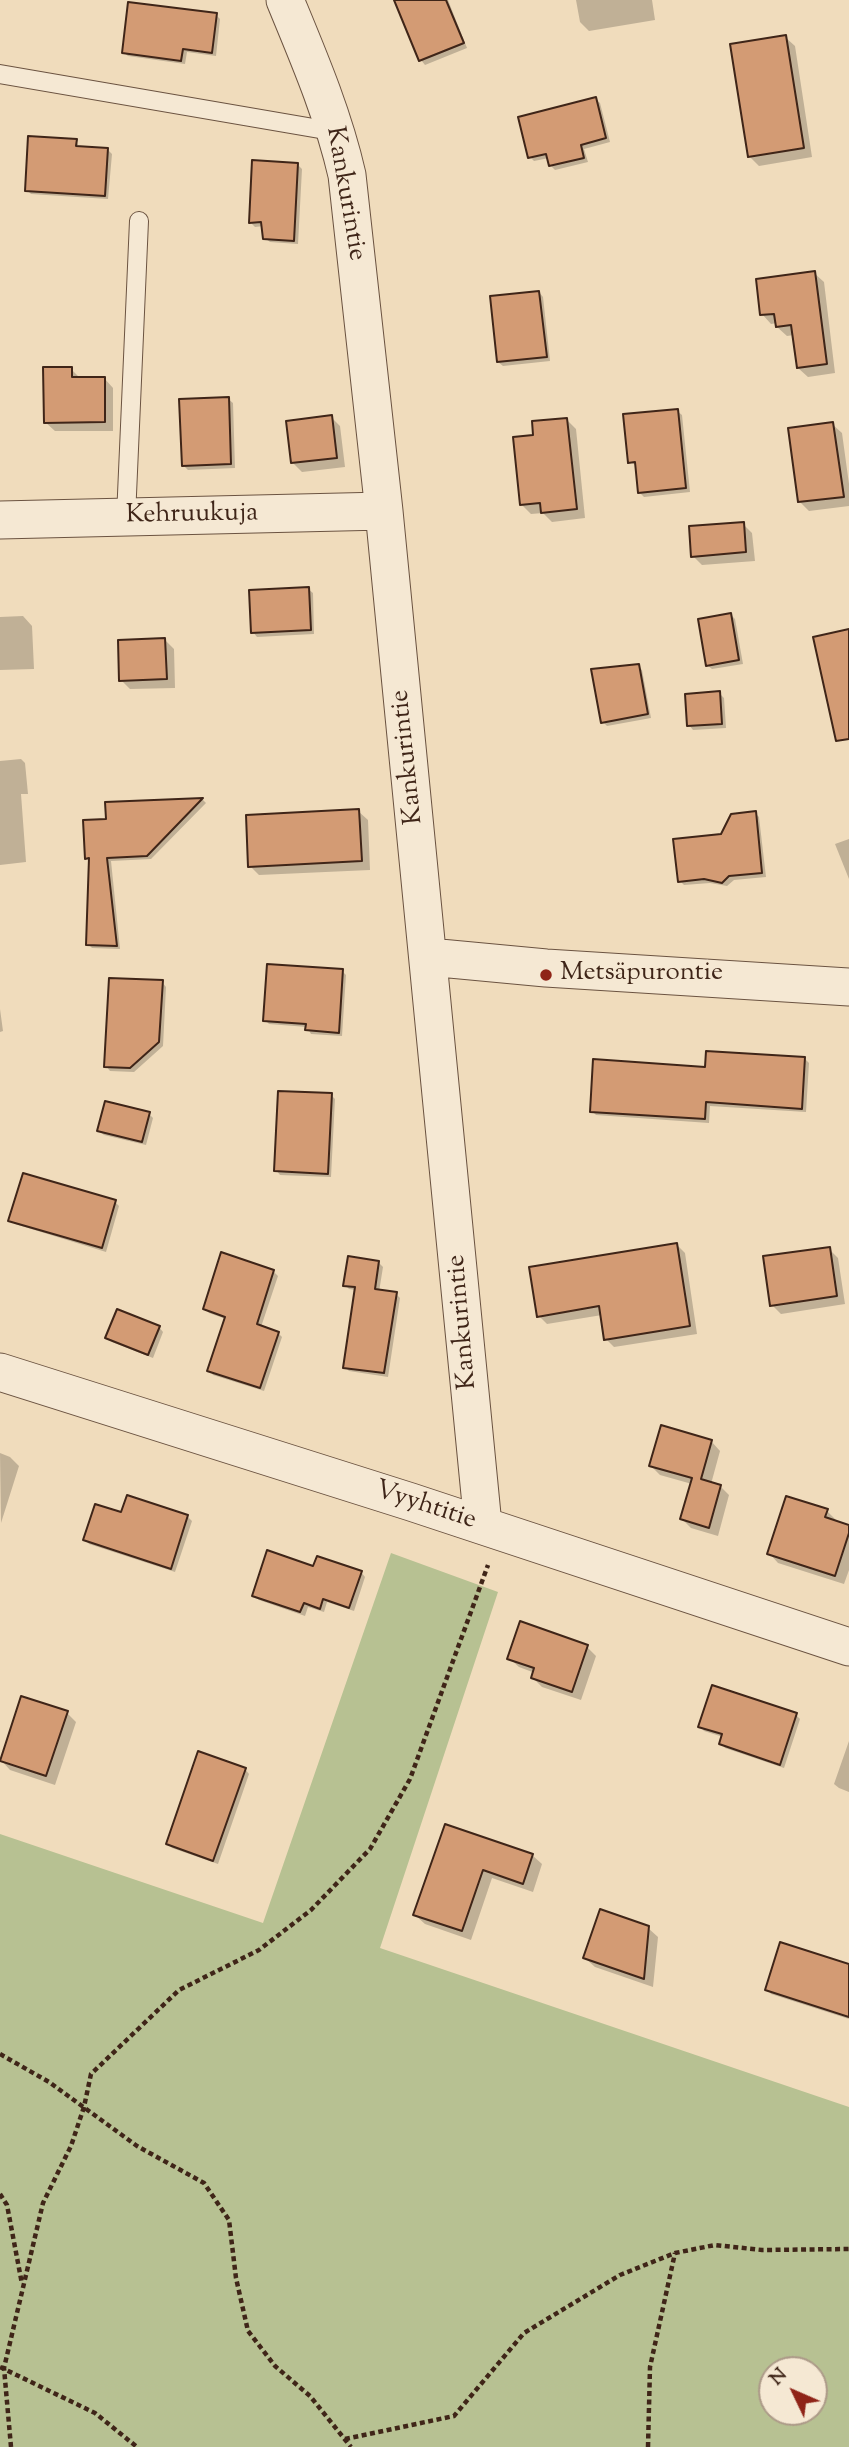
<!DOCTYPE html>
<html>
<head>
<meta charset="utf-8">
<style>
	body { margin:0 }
	#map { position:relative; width:849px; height:2447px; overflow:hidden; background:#f0dcbc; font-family:"Sorts Mill Goudy",serif }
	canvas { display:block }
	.north { position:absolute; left:758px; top:2356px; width:70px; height:70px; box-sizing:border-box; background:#f5e8d3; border:2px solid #ac9a88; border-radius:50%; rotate:314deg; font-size:19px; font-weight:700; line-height:28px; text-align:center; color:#3f2518 }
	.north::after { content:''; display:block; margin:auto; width:24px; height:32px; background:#8f2418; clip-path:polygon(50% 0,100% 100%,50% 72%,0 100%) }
</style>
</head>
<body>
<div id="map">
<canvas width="849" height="2447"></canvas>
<div class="north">N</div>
</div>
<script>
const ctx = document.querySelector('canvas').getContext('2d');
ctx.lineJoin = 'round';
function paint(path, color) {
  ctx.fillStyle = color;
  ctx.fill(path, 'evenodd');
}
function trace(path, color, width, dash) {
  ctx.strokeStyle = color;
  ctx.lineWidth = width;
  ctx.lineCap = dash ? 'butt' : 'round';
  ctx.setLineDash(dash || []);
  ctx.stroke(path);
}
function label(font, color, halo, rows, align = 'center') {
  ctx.font = font + ' "Sorts Mill Goudy",serif';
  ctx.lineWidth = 5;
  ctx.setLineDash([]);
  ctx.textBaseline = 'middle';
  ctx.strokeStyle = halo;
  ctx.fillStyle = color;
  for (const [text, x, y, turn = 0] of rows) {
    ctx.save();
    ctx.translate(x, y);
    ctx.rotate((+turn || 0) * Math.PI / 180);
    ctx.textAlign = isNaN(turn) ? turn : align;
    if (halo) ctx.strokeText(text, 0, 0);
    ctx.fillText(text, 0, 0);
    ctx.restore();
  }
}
paint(new Path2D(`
	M 391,1553 L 498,1592 L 380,1948 L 849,2107 L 849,2447 L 0,2447 L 0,1834 L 263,1923 ZM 772,2370 L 814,2370 L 814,2412 L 772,2412 Z`), '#b7c192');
paint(new Path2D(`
	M 396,0 L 448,0 L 467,48 L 425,65 L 421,60 Z
	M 576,0 L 652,0 L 655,20 L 589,31 L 580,22 Z
	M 216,15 L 220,19 L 216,56 L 187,52 L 185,64 L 128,56 L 123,52 Z
	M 785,37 L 795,46 L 812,157 L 759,166 L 750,157 Z
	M 595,99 L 600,103 L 610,142 L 584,149 L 588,162 L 555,170 L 551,166 L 549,158 L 534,161 L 530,157 Z
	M 76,141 L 80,148 L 107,149 L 112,154 L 108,199 L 31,194 L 27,190 Z
	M 297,164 L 302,169 L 298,244 L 270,242 L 265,238 L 264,226 L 255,227 L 251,223 Z
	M 814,273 L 824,282 L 835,373 L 808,377 L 798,368 L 794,335 L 787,336 L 777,327 L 777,323 L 771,324 L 762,314 Z
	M 539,292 L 543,297 L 550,361 L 503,366 L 498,362 Z
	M 71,369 L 81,379 L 104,378 L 113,388 L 113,431 L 55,431 L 45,422 Z
	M 228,399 L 233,403 L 235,468 L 188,470 L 183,465 Z
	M 677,411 L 682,415 L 690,492 L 644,497 L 640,493 L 637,466 L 630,462 Z
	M 331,417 L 340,426 L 345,467 L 302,472 L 293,463 Z
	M 566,419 L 576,429 L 585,518 L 552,522 L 543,513 L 531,514 L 522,505 L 535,436 Z
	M 832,424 L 842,433 L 849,484 L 849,506 L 809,511 L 800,502 Z
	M 743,524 L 752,533 L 755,561 L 702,565 L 693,556 Z
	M 308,589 L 313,593 L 314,634 L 257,637 L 253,632 Z
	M 731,615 L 735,619 L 743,664 L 712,669 L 707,665 Z
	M 23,616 L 32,626 L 34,669 L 0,670 L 0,617 Z
	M 165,640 L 174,649 L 175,688 L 130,689 L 121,680 Z
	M 638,666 L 642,670 L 651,718 L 607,726 L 603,722 Z
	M 719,693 L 724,698 L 726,728 L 693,730 L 689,725 Z
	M 21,759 L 25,763 L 28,794 L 21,794 L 26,862 L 0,865 L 0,761 Z
	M 202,799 L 206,803 L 151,859 L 111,861 L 120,949 L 92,948 L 88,944 L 91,862 L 87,858 L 108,821 L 107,804 Z
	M 358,811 L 368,820 L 370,870 L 259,875 L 250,866 Z
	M 755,813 L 759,817 L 766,877 L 734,880 L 727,886 L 710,883 L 684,885 L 680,881 L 722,836 Z
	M 849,839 L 849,879 L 835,844 Z
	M 342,971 L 346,975 L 342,1036 L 311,1034 L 307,1027 L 269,1024 L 265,1020 Z
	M 162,982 L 166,987 L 163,1046 L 134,1072 L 110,1071 L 106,1066 Z
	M 0,1009 L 3,1031 L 0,1032 Z
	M 805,1059 L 809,1063 L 806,1112 L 710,1106 L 709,1123 L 596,1115 L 592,1111 L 706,1069 Z
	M 331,1095 L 335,1099 L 331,1177 L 280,1175 L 276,1170 Z
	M 149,1114 L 153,1118 L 146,1145 L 104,1135 L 99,1131 Z
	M 115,1202 L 119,1206 L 106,1252 L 15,1224 L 10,1220 Z
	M 677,1245 L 685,1253 L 697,1334 L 614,1347 L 606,1339 L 602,1315 L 547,1324 L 539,1316 Z
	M 829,1249 L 838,1258 L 845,1304 L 781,1314 L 772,1305 Z
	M 379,1263 L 383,1267 L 379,1292 L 396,1294 L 400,1298 L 388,1377 L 349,1371 L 345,1367 L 356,1290 L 349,1289 L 345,1285 Z
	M 273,1271 L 278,1276 L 261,1327 L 278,1333 L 282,1337 L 264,1391 L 213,1375 L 209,1370 L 226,1319 L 209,1313 L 205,1309 Z
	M 159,1327 L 163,1332 L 153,1358 L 112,1342 L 107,1337 Z
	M 711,1441 L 720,1451 L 711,1484 L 720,1486 L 729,1495 L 718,1536 L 691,1528 L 682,1519 L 692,1484 L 660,1475 L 651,1466 Z
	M 0,1453 L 10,1457 L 19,1466 L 1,1523 Z
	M 827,1511 L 836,1520 L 835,1523 L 849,1527 L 849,1570 L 844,1584 L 778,1563 L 769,1553 Z
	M 122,1514 L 187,1516 L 192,1521 L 175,1572 L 89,1544 L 85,1540 Z
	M 314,1568 L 361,1572 L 365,1577 L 354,1611 L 327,1602 L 324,1612 L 308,1607 L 305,1616 L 259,1600 L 254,1596 Z
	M 587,1647 L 596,1656 L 581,1700 L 542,1687 L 533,1678 L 535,1673 L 519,1667 L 509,1658 Z
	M 67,1713 L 76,1722 L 55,1785 L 10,1770 L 1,1760 Z
	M 796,1715 L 800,1719 L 784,1768 L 725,1748 L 721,1743 L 723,1737 L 704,1731 L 700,1726 Z
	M 849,1741 L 849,1792 L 839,1788 L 834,1784 Z
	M 245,1769 L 249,1774 L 218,1864 L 172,1848 L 168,1844 Z
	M 446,1826 L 532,1855 L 542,1864 L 533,1892 L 492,1878 L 471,1940 L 425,1924 L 415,1915 Z
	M 648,1928 L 658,1937 L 653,1987 L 595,1967 L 585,1958 Z
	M 849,1966 L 849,2019 L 771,1994 L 767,1989 Z`), '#0003');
const building = new Path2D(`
	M 394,0 L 446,0 L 464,43 L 419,61 Z
	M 128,2 L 217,13 L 212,53 L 183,49 L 181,61 L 122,53 Z
	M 786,35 L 804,148 L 748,157 L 730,44 Z
	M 596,97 L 606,138 L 581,145 L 584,158 L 549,166 L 546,154 L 528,158 L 518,117 Z
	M 28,136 L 77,139 L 76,146 L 108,148 L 105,196 L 25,191 Z
	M 252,160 L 298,163 L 294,241 L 263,239 L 261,222 L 249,223 Z
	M 815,271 L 827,364 L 797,368 L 791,325 L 776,327 L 774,314 L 760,315 L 756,279 Z
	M 539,291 L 547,357 L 497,362 L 490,296 Z
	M 43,367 L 72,367 L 72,377 L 105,377 L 105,422 L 44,423 Z
	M 229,397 L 231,464 L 182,466 L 179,399 Z
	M 678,409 L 686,488 L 638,493 L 635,462 L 628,463 L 623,414 Z
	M 332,415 L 337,458 L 291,463 L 286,421 Z
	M 567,418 L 577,509 L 541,513 L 540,503 L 520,505 L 513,437 L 533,435 L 532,421 Z
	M 833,422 L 844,497 L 798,502 L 788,428 Z
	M 744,522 L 746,552 L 691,557 L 689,526 Z
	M 309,587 L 311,630 L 251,633 L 249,590 Z
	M 731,613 L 739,660 L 706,666 L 698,619 Z
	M 849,629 L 849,739 L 836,741 L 813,637 Z
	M 165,638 L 167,679 L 119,681 L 118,640 Z
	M 639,664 L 648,714 L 601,723 L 591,669 Z
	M 720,691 L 722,724 L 687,726 L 685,694 Z
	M 203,798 L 147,856 L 107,858 L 117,946 L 86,945 L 89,858 L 85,859 L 83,820 L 106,819 L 105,802 Z
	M 359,809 L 362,861 L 248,867 L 246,815 Z
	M 756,811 L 762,873 L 729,876 L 722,883 L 704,879 L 678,882 L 673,839 L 721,834 L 731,814 Z
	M 267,964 L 343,969 L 339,1033 L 305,1030 L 306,1024 L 263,1021 Z
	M 109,978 L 163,980 L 159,1042 L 130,1068 L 104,1067 Z
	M 706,1051 L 805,1057 L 802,1109 L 706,1102 L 705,1119 L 590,1112 L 593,1059 L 705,1067 Z
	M 278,1091 L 332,1093 L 328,1174 L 274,1171 Z
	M 105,1101 L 150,1112 L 142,1142 L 97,1131 Z
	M 23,1173 L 116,1200 L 102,1248 L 8,1221 Z
	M 677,1243 L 690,1326 L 604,1340 L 599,1306 L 537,1317 L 529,1267 Z
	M 830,1247 L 837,1296 L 770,1306 L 763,1256 Z
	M 221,1252 L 274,1270 L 257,1324 L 279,1332 L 260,1388 L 207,1371 L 225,1317 L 203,1309 Z
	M 348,1256 L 379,1261 L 375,1289 L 397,1292 L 384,1373 L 343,1368 L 355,1287 L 343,1286 Z
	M 117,1309 L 160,1326 L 148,1355 L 105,1338 Z
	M 661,1425 L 712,1440 L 701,1479 L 721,1485 L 709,1528 L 680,1519 L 692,1478 L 649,1466 Z
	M 127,1495 L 188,1515 L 171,1569 L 83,1540 L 95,1504 L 121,1512 Z
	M 786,1496 L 828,1509 L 825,1517 L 849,1525 L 849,1533 L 835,1576 L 767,1554 Z
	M 267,1550 L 313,1566 L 317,1556 L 362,1571 L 349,1608 L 323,1599 L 320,1609 L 304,1603 L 300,1612 L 252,1596 Z
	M 520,1621 L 588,1645 L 572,1692 L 531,1678 L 534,1668 L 507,1659 Z
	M 712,1685 L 797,1713 L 780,1765 L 719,1744 L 722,1734 L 698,1727 Z
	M 21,1696 L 68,1711 L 46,1776 L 0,1761 Z
	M 198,1751 L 246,1768 L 213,1861 L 166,1844 Z
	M 445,1824 L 533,1854 L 523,1884 L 483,1870 L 462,1931 L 413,1915 Z
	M 600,1909 L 649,1926 L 644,1979 L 583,1958 Z
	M 780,1942 L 849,1964 L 849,2017 L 765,1990 Z`);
paint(building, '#d39b74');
trace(building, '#3f2518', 2);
const service = new Path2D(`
	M 0,74 L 337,132
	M 126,517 L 139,221`);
const minor = new Path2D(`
	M 285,0 C 309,58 333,114 347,175 L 384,511 L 483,1525
	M 0,520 L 384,511
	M 429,957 L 546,968 L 849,987
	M 0,1372 L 411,1502 L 849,1647`);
trace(service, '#6b5341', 20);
trace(minor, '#6b5341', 39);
trace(new Path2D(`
	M 0,2054 L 49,2082 L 137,2146 L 204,2183 L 229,2220 L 236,2278 L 248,2331 L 275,2366 L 310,2396 L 351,2447
	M 0,2194 L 7,2205 L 22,2284
	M 0,2367 L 95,2413 L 137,2447
	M 345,2439 L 454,2416 L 524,2333 L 620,2275 L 675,2253 L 715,2245 L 762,2250 L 849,2249
	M 11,2447 L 4,2368 L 43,2203 L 71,2146 L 84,2107 L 91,2074 L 179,1990 L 259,1950 L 311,1910 L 370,1849 L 410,1779 L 488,1565
	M 648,2447 L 650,2367 L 675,2253`), '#3f2518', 4.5, [5, 3.5]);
trace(service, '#f5e8d3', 18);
trace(minor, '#f5e8d3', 37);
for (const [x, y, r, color] of [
	[546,975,7,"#8f2418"]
]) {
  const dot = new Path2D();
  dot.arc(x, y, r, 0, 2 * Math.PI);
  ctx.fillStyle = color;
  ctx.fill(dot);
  trace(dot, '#f5e8d3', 2.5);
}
label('26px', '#3f2518', '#f5e8d3', [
	["Kankurintie",344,194,80],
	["Kehruukuja",192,516,-1],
	["Kankurintie",409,757,-96],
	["Kankurintie",464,1322,-95],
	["Vyyhtitie",425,1507,18]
]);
label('26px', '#3f2518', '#f5e8d3', [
	["Metsäpurontie",560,975]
], 'left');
</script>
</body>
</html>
